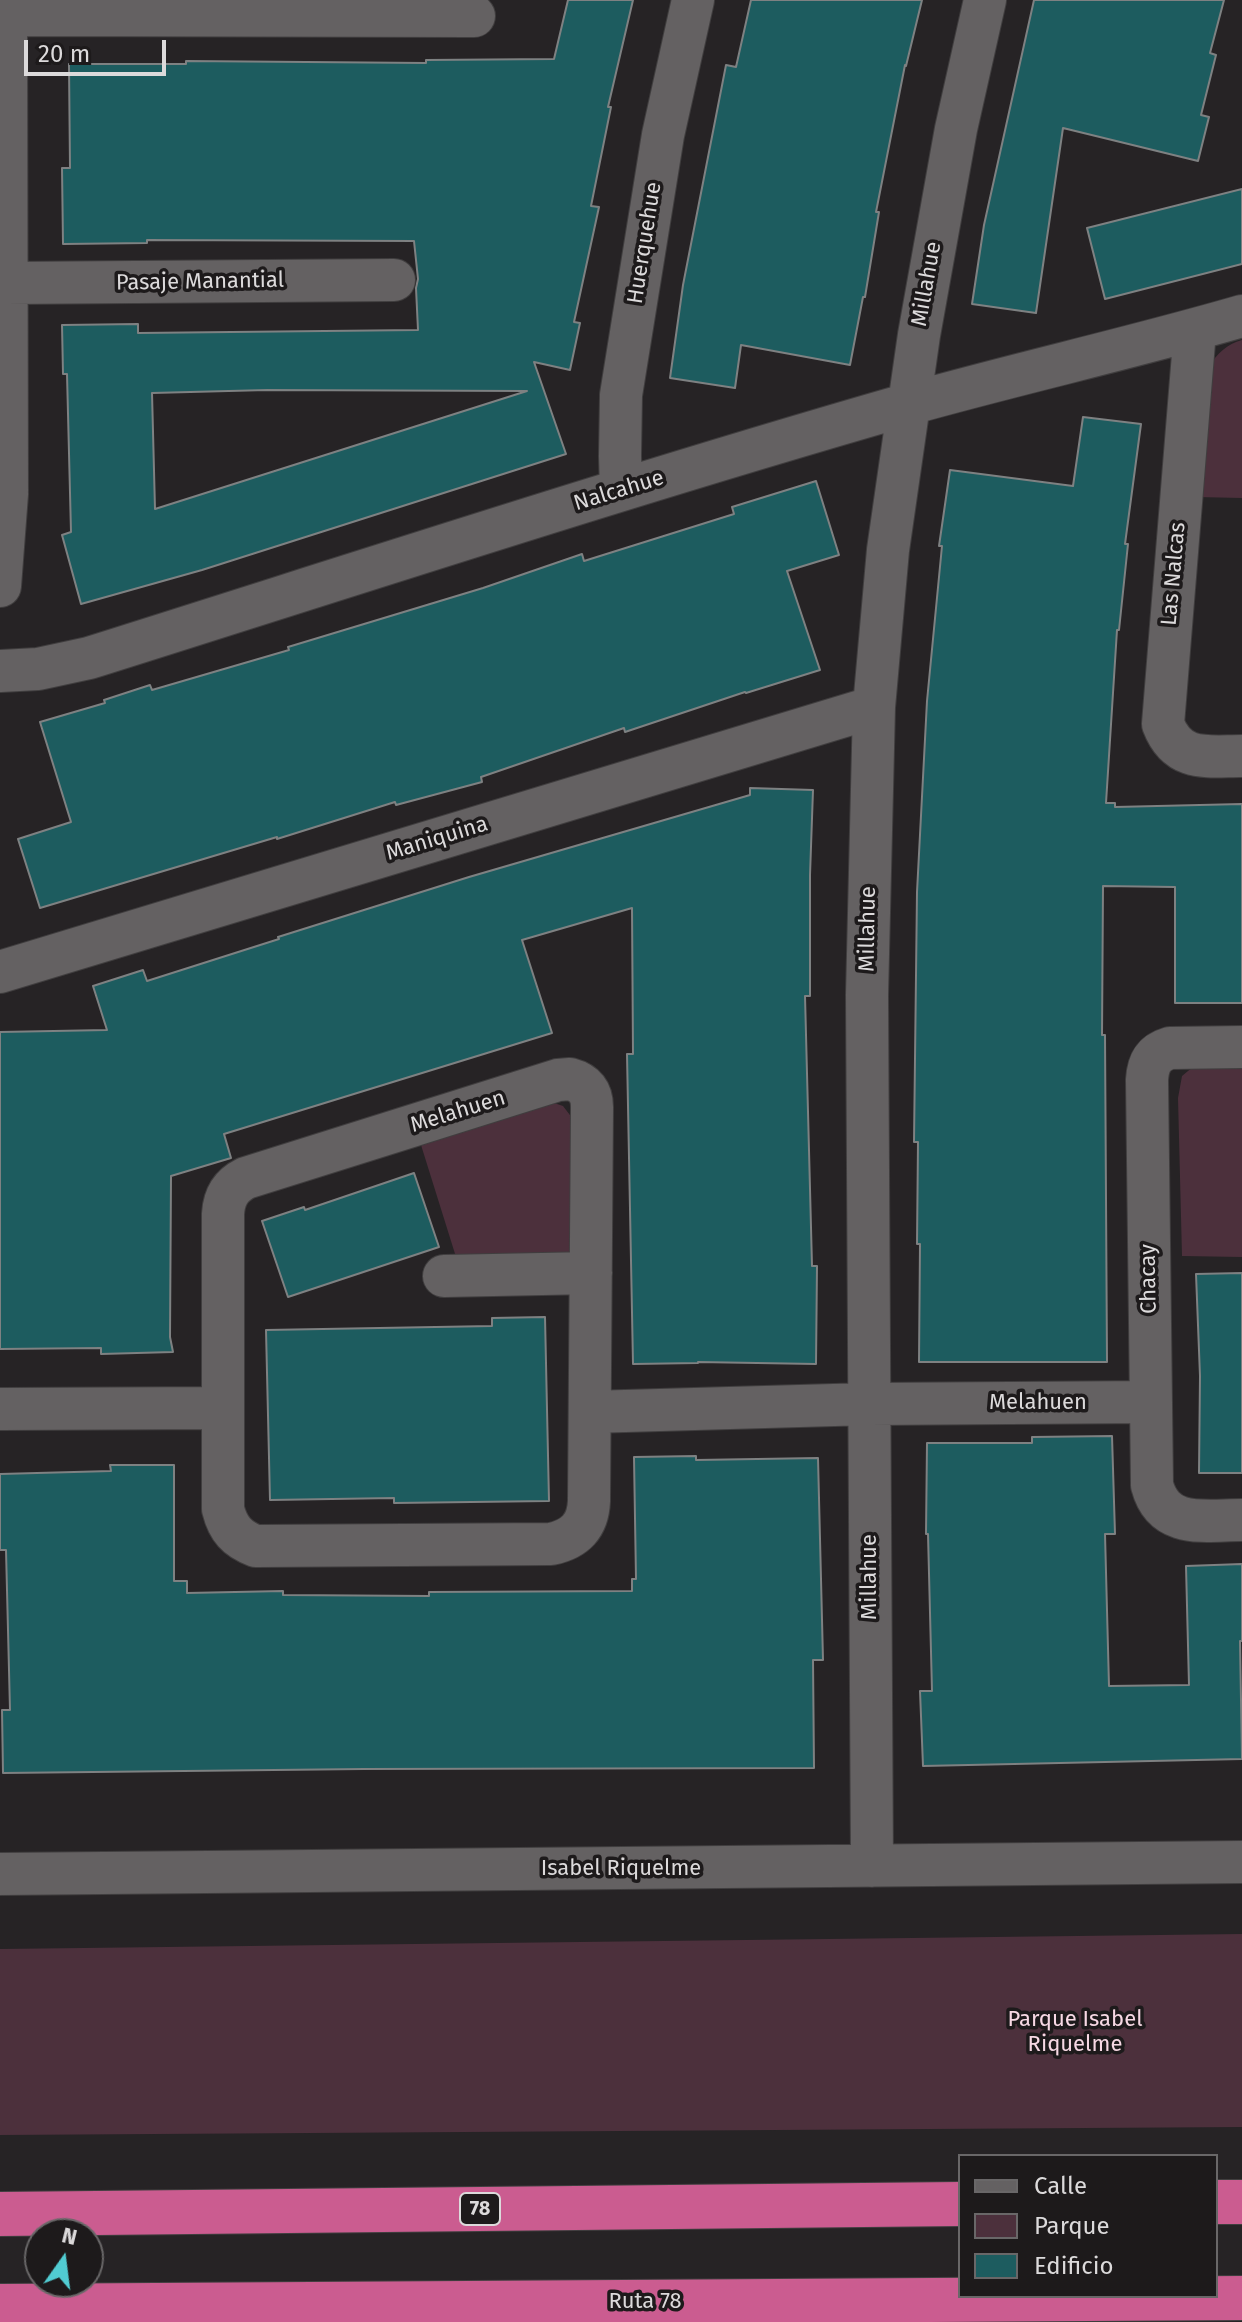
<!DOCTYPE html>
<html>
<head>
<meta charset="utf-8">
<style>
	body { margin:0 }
	#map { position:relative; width:1242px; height:2322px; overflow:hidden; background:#262325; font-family:"Fira Sans",sans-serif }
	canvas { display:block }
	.legend { position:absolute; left:958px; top:2154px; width:260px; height:144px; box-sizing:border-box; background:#1d1a1b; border:2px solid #696768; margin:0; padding:10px 14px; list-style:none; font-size:24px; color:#dcdadb }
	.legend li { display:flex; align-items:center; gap:16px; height:40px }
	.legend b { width:40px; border:2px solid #696768 }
	.north { position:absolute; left:24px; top:2218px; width:80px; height:80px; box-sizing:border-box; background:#1d1a1b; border:2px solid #696768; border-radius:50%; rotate:14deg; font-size:22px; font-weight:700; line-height:32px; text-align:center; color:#dcdadb }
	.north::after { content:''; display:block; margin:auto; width:28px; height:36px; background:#51ccd2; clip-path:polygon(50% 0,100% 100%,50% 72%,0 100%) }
	.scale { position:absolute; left:24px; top:40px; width:142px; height:36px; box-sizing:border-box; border:4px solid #dcdadb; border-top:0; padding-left:10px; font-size:24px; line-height:28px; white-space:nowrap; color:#dcdadb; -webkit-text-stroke:6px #1d1a1b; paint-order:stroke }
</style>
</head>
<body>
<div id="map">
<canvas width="1242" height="2322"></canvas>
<ul class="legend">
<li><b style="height:10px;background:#646162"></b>Calle</li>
<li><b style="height:22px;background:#4c303c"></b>Parque</li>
<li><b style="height:22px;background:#1d5c5f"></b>Edificio</li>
</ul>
<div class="north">N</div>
<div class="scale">20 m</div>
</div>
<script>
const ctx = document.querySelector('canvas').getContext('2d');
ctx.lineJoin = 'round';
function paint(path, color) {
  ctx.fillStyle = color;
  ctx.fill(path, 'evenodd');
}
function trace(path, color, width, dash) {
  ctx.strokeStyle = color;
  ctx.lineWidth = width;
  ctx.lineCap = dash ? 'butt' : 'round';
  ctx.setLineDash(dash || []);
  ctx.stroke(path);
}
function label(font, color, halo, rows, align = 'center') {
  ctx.font = font + ' "Fira Sans",sans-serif';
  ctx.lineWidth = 7;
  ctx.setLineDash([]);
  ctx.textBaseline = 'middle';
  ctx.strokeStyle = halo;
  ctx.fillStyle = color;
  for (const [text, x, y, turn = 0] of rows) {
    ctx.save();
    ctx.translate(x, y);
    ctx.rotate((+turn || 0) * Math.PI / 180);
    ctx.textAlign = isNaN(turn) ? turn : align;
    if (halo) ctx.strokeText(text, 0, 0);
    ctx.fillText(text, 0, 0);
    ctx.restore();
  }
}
paint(new Path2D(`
	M 1242,340 L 1242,498 L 1196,497 L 1209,366 C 1217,354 1227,344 1242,340 Z
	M 1242,1064 L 1242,1257 L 1182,1256 L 1178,1098 L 1182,1076 L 1194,1066 Z
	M 551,1102 L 563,1106 L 573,1119 L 572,1256 L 456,1257 L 421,1145 Z
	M 1242,1934 L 1242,2127 L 0,2135 L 0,1949 Z`), '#4c303c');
const building = new Path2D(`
	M 568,0 L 633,0 L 608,107 L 611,107 L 591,206 L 599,207 L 574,322 L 580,323 L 570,370 L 534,362 L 566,454 L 202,570 L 81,604 L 62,535 L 71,532 L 67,374 L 63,374 L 62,325 L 138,324 L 138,333 L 418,330 L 416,288 L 418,279 L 414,241 L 147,240 L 147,243 L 63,244 L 62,168 L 70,168 L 69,64 L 186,64 L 186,61 L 426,63 L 426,60 L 554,59 ZM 267,390 L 527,391 L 155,509 L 152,393 Z
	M 751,0 L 922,0 L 906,66 L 905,65 L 876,212 L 879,212 L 865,297 L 863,297 L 850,365 L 741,345 L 735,388 L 670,378 L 683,285 L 726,65 L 736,67 Z
	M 1034,0 L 1224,0 L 1210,53 L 1216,55 L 1201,115 L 1209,117 L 1198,161 L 1063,128 L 1036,313 L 972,304 L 984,225 Z
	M 1242,189 L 1242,264 L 1105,299 L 1087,228 Z
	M 1083,417 L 1141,424 L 1125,544 L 1128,544 L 1119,630 L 1117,630 L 1106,803 L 1115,803 L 1115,807 L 1242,804 L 1242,1003 L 1175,1003 L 1175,887 L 1103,886 L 1102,1035 L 1105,1035 L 1107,1362 L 919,1362 L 920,1244 L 917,1244 L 918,1142 L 914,1142 L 917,892 L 927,701 L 942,546 L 939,546 L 950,470 L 1073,486 Z
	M 816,481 L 839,555 L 787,571 L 820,670 L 746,693 L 745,692 L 625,732 L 624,728 L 481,777 L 482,782 L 396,805 L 395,802 L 277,839 L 277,837 L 40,908 L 18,839 L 71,822 L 40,722 L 105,703 L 104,700 L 150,685 L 152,690 L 289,650 L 288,647 L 483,588 L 582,554 L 584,561 L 734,514 L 732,507 Z
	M 750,788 L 813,790 L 810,875 L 810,996 L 805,996 L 812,1266 L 817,1266 L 816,1364 L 698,1362 L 698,1363 L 633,1364 L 627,1054 L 633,1054 L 632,908 L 522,940 L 552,1033 L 224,1134 L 231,1158 L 171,1176 L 170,1337 L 173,1352 L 101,1354 L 101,1348 L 0,1349 L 0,1032 L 107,1030 L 93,986 L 143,970 L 147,981 L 279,939 L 278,937 L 469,877 L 750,795 Z
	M 414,1173 L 439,1247 L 288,1297 L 262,1221 L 304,1207 L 305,1210 Z
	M 1242,1273 L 1242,1473 L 1199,1473 L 1200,1376 L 1196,1274 Z
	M 545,1317 L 549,1501 L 394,1503 L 394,1498 L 270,1500 L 266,1330 L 492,1326 L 492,1318 Z
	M 1112,1436 L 1115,1534 L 1105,1534 L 1109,1686 L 1189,1685 L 1186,1566 L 1242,1564 L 1242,1641 L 1240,1641 L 1242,1759 L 923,1766 L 920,1691 L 932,1691 L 928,1534 L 926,1534 L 927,1443 L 1032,1443 L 1032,1437 Z
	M 696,1456 L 696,1460 L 818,1458 L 823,1660 L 813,1660 L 814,1768 L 364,1769 L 3,1773 L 2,1710 L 10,1710 L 6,1550 L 0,1550 L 0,1474 L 111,1471 L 110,1465 L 174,1465 L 174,1581 L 187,1581 L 187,1593 L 283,1591 L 283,1595 L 429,1596 L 429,1592 L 632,1591 L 632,1579 L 636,1579 L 634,1457 Z`);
paint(building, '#1d5c5f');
trace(building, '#7e8182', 2);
const street = new Path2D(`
	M 6,15 L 474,16
	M 6,283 L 394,280
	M 1195,330 L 1163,724 C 1178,763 1207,756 1242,756
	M 621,490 L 620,456 L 621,395 L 663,135 L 693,0
	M 0,586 L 7,494 L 6,0
	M 0,671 L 38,669 L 89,658 C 362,572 634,483 909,404 C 1019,373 1132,348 1242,316
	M 0,972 L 874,707
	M 1242,1047 L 1170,1048 C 1153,1053 1148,1063 1147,1080 L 1152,1485 C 1164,1530 1205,1520 1242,1520
	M 570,1079 C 585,1083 592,1092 592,1107 L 589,1501 C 588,1526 575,1539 551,1544 L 256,1546 C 237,1539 228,1529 223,1509 L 223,1214 C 224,1197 230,1186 246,1178 L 558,1080 Z
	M 444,1276 L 591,1273
	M 0,1409 L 222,1408
	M 590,1412 L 869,1404 L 1151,1402
	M 872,1866 L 867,995 L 874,707 L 888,550 L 919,335 L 956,129 L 985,0
	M 0,1874 L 1242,1862`);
const highway = new Path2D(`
	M 1216,2202 L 1242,2202
	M 0,2214 L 960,2204
	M 0,2306 L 1242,2298`);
trace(street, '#403e3f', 44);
trace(highway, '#403e3f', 46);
trace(street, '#646162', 42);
trace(highway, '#cb5c90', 44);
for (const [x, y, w] of [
	[480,2209,40]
]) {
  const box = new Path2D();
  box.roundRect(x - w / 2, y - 16, w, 32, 6);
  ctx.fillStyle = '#1d1a1b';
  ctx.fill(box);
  trace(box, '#dcdadb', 2);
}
label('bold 20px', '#dcdadb', null, [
	["78",480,2209]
]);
label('22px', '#dcdadb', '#1d1a1b', [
	["Huerquehue",645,243,-81],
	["Pasaje Manantial",200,282,-1],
	["Millahue",927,284,-80],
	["Nalcahue",619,491,-17],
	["Las Nalcas",1174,574,-85],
	["Maniquina",437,839,-17],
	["Millahue",868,929,-89],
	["Melahuen",458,1112,-17],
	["Chacay",1149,1279,-91],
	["Melahuen",1038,1403],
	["Millahue",870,1577,-90],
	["Isabel Riquelme",621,1869],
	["Ruta 78",645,2302]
]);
label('22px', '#f7d8e4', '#1d1a1b', [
	["Parque Isabel",1075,2020],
	["Riquelme",1075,2045]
]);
</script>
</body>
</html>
